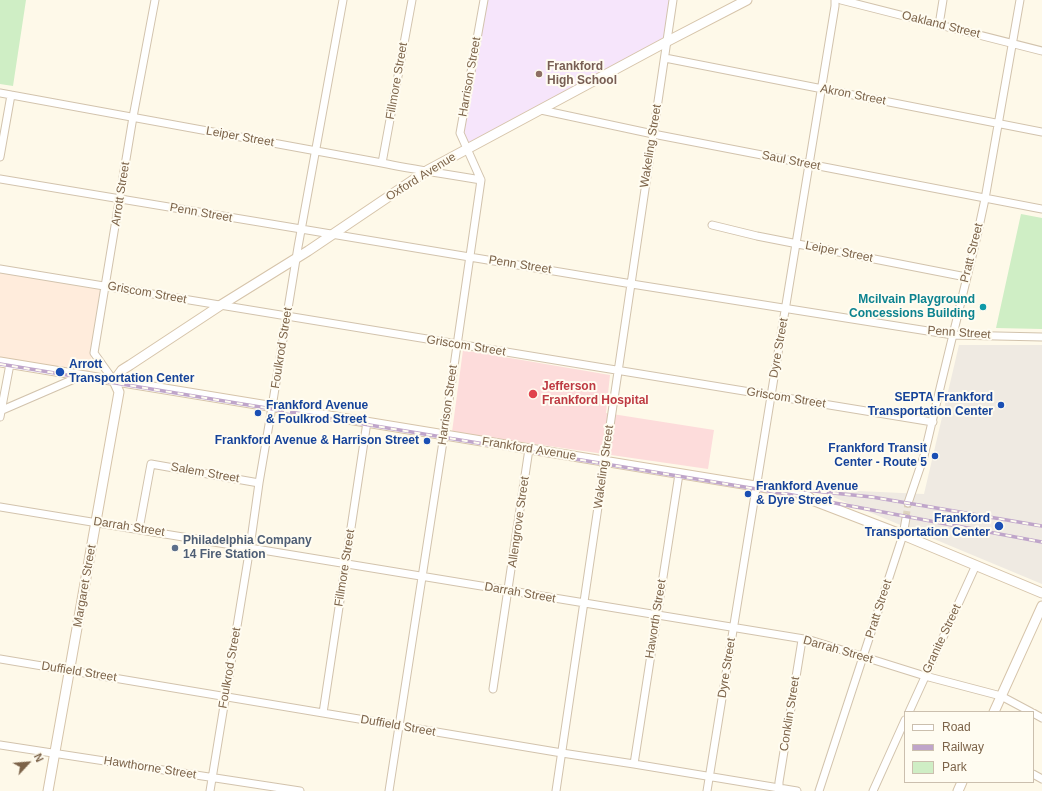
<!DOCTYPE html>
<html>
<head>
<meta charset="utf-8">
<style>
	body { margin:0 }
	#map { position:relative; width:1042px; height:791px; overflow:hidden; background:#fef9e9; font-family:Arial,sans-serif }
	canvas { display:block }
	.legend { position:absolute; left:904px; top:711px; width:130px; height:72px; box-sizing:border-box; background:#fffcf1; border:1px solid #cbbfae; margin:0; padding:5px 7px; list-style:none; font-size:12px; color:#7c6349 }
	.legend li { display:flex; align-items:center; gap:8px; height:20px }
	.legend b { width:20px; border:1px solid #cbbfae }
	.north { position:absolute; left:8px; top:743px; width:40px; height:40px; -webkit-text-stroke:3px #fffcf1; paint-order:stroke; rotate:64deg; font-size:11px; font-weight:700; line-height:16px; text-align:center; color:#7c6349 }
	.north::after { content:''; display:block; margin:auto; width:14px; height:18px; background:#7c6349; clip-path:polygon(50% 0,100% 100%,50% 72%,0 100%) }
</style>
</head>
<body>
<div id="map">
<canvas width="1042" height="791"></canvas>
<ul class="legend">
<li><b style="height:5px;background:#fff"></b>Road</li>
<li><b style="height:5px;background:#bfa5ca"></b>Railway</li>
<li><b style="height:11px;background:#cfeec5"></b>Park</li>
</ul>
<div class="north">N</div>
</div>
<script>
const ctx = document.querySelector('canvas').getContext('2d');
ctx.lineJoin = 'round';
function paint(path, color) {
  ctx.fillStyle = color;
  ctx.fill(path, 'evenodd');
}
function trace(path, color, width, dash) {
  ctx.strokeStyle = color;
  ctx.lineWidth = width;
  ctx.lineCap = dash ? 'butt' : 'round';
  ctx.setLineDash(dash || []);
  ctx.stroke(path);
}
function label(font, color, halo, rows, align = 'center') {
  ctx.font = font + ' Arial,sans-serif';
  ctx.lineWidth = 4;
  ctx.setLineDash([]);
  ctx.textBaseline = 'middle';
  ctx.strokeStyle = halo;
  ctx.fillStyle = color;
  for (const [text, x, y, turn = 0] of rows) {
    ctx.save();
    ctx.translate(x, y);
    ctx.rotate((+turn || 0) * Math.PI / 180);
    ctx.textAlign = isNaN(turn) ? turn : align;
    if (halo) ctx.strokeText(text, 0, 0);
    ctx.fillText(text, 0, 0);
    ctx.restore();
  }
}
paint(new Path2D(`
	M 0,271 L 102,288 L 89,372 L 0,357 Z`), '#ffecdc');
paint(new Path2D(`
	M 959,345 L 1042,345 L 1042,584 L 814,489 L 924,494 Z`), '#efeae2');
paint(new Path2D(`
	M 484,0 L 673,0 L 668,41 L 467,149 L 460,133 Z`), '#f6e5fb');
paint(new Path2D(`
	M 463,350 L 610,375 L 606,413 L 714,430 L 708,469 L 452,432 Z`), '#fddcdb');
paint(new Path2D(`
	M 0,0 L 26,0 L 13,86 L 0,84 Z
	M 1021,214 L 1042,218 L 1042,329 L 996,328 Z`), '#cfeec5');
trace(new Path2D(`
	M 906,518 L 908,503`), '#ded4c1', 7, [7, 3.5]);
const street = new Path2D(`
	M 841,0 L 1042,51
	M 939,25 L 943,0
	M 665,58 L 1042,132
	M 0,93 L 382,163 C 415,170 448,174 481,180
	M 541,110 L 653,134 L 1042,209
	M 0,157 L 11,95
	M 382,163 L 412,0
	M 0,179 L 638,285 L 953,335 L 1042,337
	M 712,225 L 757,236 L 966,277
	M 0,269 L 933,422
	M 114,381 L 94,353 L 133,117 L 155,0
	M 0,411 L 81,376
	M 0,417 L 10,364
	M 908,503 L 924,456 L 941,384 L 977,236 L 985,199 L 1020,0
	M 0,507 L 810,640 L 925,676 L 1001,696 L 1031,712
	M 139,529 L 151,464 L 259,483
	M 0,659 L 562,753 L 634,764 L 797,791
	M 493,689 L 529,449
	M 909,712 L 976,565
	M 323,713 L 367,422
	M 1033,713 L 1042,718
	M 0,745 L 300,791
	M 634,764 L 679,474
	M 1033,774 L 1042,779
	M 779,788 L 779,782 L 802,640
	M 210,791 L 250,547 L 259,483 L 272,407 L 298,247 L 343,0
	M 389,791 L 444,435 L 481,180 L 460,133 L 484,0
	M 556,791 L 673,0
	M 707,791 L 771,396 L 835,6 L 835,0
	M 819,791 L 903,535 L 906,518
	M 873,791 L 905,720`);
const secondary = new Path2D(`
	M 0,362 L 798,493 L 805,494 L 812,500 L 903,535 L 1042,593
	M 114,381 L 122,370 L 130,365 L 221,305 L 308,251 L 428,170 L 668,41 L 747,0
	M 994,712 L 1042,606
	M 48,791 L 119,392 L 114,381
	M 958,791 L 962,782`);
trace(street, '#d2c3ad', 9);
trace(secondary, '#d6c4aa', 11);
trace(street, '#fff', 7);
trace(secondary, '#fff', 9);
const rail = new Path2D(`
	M 0,364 L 787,494 L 1042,542
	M 785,488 L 872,497 L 1042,526`);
trace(rail, '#bfa5ca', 3.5);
trace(rail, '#fffcf1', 2, [6]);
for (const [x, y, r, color] of [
	[539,74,4,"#8d6e63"],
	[983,307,4,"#0f9aa8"],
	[60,372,5,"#1a4fb4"],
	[533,394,5,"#e0444e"],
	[1001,405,4,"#1a4fb4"],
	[258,413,4,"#1a4fb4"],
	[427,441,4,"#1a4fb4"],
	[935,456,4,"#1a4fb4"],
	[748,494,4,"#1a4fb4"],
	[999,526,5,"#1a4fb4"],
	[175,548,4,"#5c6f8a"]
]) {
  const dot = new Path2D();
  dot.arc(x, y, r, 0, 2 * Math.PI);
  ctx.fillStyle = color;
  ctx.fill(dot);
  trace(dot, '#fffcf1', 1.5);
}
label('12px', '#7c6349', '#fffcf1', [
	["Oakland Street",941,25,14],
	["Harrison Street",470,77,-80],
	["Fillmore Street",397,81,-80],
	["Akron Street",853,95,11],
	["Leiper Street",240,137,10],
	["Wakeling Street",651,146,-81],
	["Saul Street",791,161,11],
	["Oxford Avenue",421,177,-32],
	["Arrott Street",121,194,-81],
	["Penn Street",201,213,10],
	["Leiper Street",839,252,11],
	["Pratt Street",972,253,-76],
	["Penn Street",520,265,9],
	["Griscom Street",147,293,10],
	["Penn Street",959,333,4],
	["Griscom Street",466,346,9],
	["Foulkrod Street",282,348,-81],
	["Dyre Street",779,348,-80],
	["Griscom Street",786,398,9],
	["Harrison Street",448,405,-82],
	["Frankford Avenue",529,449,9],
	["Wakeling Street",604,467,-82],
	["Salem Street",205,473,10],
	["Allengrove Street",519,522,-82],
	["Darrah Street",129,527,9],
	["Fillmore Street",345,568,-81],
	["Margaret Street",85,586,-80],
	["Darrah Street",520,593,10],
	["Pratt Street",879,609,-72],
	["Haworth Street",656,619,-81],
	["Granite Street",942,639,-65],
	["Darrah Street",838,650,16],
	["Foulkrod Street",230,668,-80],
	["Dyre Street",727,668,-81],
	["Duffield Street",79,672,9],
	["Conklin Street",790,714,-81],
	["Duffield Street",398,726,10],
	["Hawthorne Street",150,768,9]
]);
label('bold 12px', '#785e54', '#fffcf1', [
	["Frankford",547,67],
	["High School",547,81]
], 'left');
label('bold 12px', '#0d838f', '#fffcf1', [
	["Mcilvain Playground",975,300],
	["Concessions Building",975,314]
], 'right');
label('bold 12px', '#164399', '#fffcf1', [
	["Arrott",69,365,"left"],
	["Transportation Center",69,379,"left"],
	["SEPTA Frankford",993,398],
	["Transportation Center",993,412],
	["Frankford Avenue",266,406,"left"],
	["& Foulkrod Street",266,420,"left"],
	["Frankford Avenue & Harrison Street",419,441],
	["Frankford Transit",927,449],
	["Center - Route 5",927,463],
	["Frankford Avenue",756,487,"left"],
	["& Dyre Street",756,501,"left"],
	["Frankford",990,519],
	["Transportation Center",990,533]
], 'right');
label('bold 12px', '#be3a42', '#fffcf1', [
	["Jefferson",542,387],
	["Frankford Hospital",542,401]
], 'left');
label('bold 12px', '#4e5e75', '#fffcf1', [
	["Philadelphia Company",183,541],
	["14 Fire Station",183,555]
], 'left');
</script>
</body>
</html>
